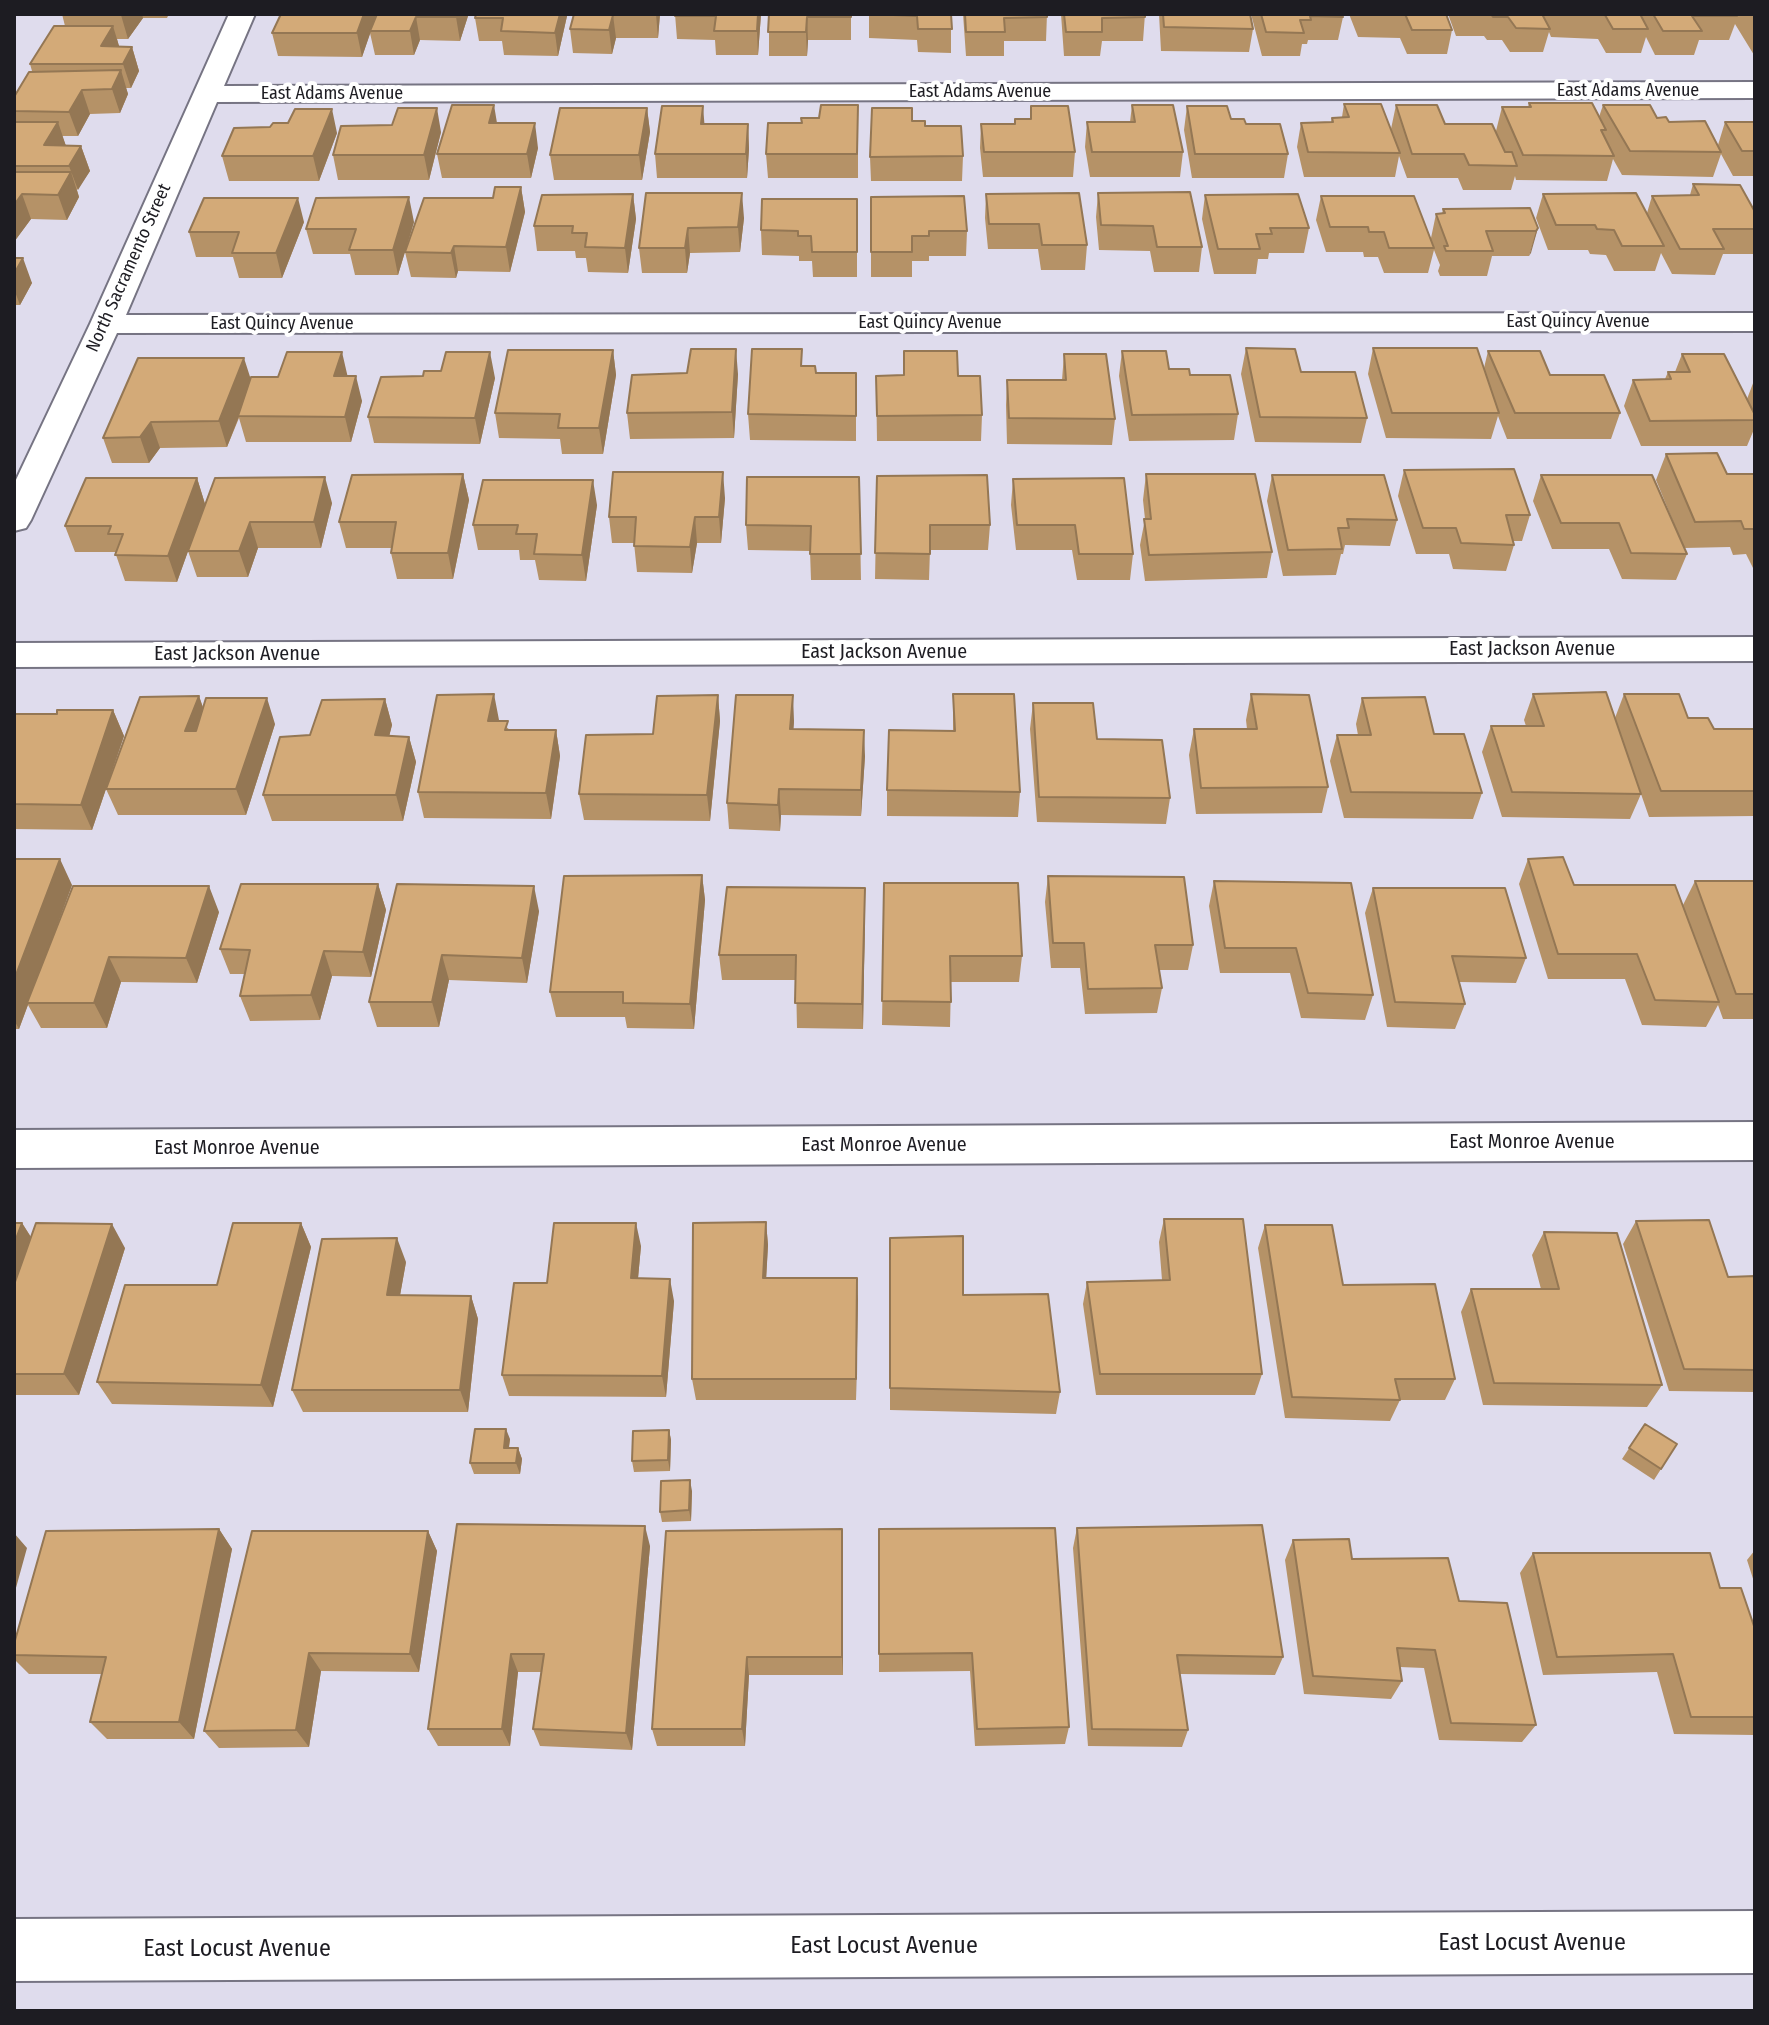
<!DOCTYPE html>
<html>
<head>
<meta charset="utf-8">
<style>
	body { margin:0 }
	#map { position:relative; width:1769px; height:2025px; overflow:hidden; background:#dfdced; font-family:"Fira Sans Condensed",sans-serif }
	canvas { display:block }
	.frame { position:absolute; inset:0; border:16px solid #1d1c22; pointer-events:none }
</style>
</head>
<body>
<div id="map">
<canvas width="1769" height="2025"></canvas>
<div class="frame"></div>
</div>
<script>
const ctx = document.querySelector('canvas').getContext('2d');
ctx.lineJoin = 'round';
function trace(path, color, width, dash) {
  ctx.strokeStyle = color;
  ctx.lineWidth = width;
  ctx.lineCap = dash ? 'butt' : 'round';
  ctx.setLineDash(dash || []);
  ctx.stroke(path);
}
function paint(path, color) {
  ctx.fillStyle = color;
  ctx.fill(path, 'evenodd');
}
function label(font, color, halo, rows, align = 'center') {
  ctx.font = font + ' "Fira Sans Condensed",sans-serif';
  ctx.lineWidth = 8;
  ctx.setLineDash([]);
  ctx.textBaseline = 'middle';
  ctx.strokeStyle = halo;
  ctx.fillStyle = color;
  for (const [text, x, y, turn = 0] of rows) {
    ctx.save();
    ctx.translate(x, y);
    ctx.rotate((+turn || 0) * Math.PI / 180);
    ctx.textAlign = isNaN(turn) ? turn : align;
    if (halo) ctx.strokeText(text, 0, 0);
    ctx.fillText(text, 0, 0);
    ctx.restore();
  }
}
const street = new Path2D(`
	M 229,14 L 255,14 L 224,86 L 1755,82 L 1755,98 L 217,102 L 126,315 L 1755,313 L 1755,331 L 117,333 L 31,520 L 26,528 L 14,531 L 14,484 L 90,324 Z
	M 1755,637 L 1755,661 L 14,667 L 14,643 Z
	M 1755,1122 L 1755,1160 L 14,1168 L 14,1130 Z
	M 1755,1911 L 1755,1973 L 14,1981 L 14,1919 Z`);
trace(street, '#767483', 4);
paint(street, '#fff');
paint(new Path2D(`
	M 62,14 L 169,14 L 167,18 L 143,18 L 128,39 L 117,39 L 119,47 L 132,47 L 139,71 L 131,88 L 126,88 L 128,94 L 120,113 L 90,114 L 78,136 L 62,136 L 66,146 L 81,146 L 90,171 L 77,190 L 79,197 L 67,220 L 31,219 L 14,242 L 14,97 L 32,71 L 30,64 L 65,26 Z
	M 281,14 L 468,16 L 460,41 L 420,40 L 414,55 L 375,55 L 370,33 L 362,57 L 278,56 L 272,33 Z
	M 574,14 L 660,14 L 658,38 L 616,38 L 612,54 L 573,53 L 570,29 Z
	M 675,14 L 761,14 L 758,55 L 716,55 L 715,40 L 677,39 Z
	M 769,14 L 851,14 L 851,40 L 808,40 L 807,56 L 769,56 Z
	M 869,14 L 951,14 L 951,53 L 918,52 L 917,40 L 869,38 Z
	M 963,14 L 1047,14 L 1046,41 L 1004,41 L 1004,56 L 966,56 Z
	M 1061,14 L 1145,14 L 1143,41 L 1102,41 L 1100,56 L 1064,56 Z
	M 1159,14 L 1250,14 L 1253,29 L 1249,52 L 1161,51 Z
	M 1251,14 L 1342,14 L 1343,17 L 1338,40 L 1308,40 L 1307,44 L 1302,44 L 1300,56 L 1262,56 Z
	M 1349,14 L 1446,14 L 1452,30 L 1447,54 L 1407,54 L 1400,38 L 1358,37 Z
	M 1448,14 L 1755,14 L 1755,55 L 1754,55 L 1735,24 L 1729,40 L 1699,40 L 1694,55 L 1655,55 L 1646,37 L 1641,53 L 1606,53 L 1598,39 L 1551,37 L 1549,32 L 1543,52 L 1510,52 L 1502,40 L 1487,40 L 1484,36 L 1456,36 Z
	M 567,16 L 558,56 L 504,55 L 502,41 L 479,41 L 475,18 Z
	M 1529,103 L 1599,117 L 1603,105 L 1657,118 L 1718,145 L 1725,122 L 1755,122 L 1755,176 L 1733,176 L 1721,154 L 1713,177 L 1622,175 L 1613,159 L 1607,181 L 1516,180 L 1515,176 L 1511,190 L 1463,190 L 1458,178 L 1407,178 L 1399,156 L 1395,177 L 1304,177 L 1297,147 L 1301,123 L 1331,122 L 1332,118 L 1342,117 L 1344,104 L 1391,129 L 1396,105 L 1445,124 L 1496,131 L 1502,107 L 1528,107 Z
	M 858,105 L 858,178 L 768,178 L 766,154 L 802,123 Z
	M 1132,105 L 1183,152 L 1180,177 L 1090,177 L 1085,147 L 1087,122 L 1130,122 Z
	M 1031,106 L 1075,152 L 1073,177 L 983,177 L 980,148 L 981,124 L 1015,124 L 1030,119 Z
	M 1187,106 L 1246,124 L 1288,154 L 1284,178 L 1192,178 L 1184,130 Z
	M 647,108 L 650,132 L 642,180 L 554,180 L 550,155 Z
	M 912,121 L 925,126 L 963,156 L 962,181 L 871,181 L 870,157 Z
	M 288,123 L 337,133 L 319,181 L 229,181 L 222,156 L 270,127 Z
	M 497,123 L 538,148 L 531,178 L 442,178 L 437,154 Z
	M 748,124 L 749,149 L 747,178 L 657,178 L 655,154 Z
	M 441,132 L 429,180 L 338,180 L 333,155 Z
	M 1693,184 L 1755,212 L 1755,254 L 1723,254 L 1715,275 L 1672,274 L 1661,253 L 1655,271 L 1614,271 L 1606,255 L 1590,254 L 1588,250 L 1548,250 L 1536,218 L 1543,194 L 1647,213 L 1652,196 L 1690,195 Z
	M 521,187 L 525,212 L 510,272 L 458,271 L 456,278 L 411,277 L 405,252 L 493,198 Z
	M 646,193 L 744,218 L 740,252 L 690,253 L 687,273 L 642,273 L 639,248 Z
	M 1098,193 L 1202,247 L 1199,272 L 1154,272 L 1150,251 L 1099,250 L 1096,217 Z
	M 633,194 L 636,219 L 628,273 L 588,272 L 586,258 L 576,258 L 575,251 L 537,251 L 534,226 Z
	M 986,194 L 1087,245 L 1085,270 L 1041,270 L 1038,249 L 988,249 L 985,218 Z
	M 1205,195 L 1309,228 L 1304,253 L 1269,253 L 1268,259 L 1258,259 L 1256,274 L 1214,274 L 1202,219 Z
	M 1321,196 L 1431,238 L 1436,214 L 1442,214 L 1443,209 L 1538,228 L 1529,256 L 1492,256 L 1487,276 L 1440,276 L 1438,271 L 1440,265 L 1434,250 L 1428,273 L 1384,273 L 1378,257 L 1364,257 L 1363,252 L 1326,252 L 1316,220 Z
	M 871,197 L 967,231 L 966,256 L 929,256 L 929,261 L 912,261 L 912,277 L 871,277 Z
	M 857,199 L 857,277 L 813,277 L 812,261 L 799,261 L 799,256 L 762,255 L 761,230 Z
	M 304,222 L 282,278 L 239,278 L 233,257 L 196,257 L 189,232 Z
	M 414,222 L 398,275 L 355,275 L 350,254 L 313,254 L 306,229 Z
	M 14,258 L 32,283 L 20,305 L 14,305 Z
	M 1246,348 L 1301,372 L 1367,418 L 1361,443 L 1255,442 L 1241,374 Z
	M 1373,348 L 1484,368 L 1488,351 L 1550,375 L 1620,413 L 1611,439 L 1507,439 L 1498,416 L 1491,439 L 1386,438 L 1368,374 Z
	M 613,350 L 616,375 L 603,454 L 562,454 L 560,439 L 499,438 L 495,413 Z
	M 1122,351 L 1169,369 L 1190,375 L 1238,414 L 1234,440 L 1129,441 L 1119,376 Z
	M 1064,354 L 1115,419 L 1112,445 L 1007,444 L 1006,405 L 1007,380 L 1062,380 Z
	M 1682,354 L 1747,399 L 1755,378 L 1755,427 L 1747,446 L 1641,446 L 1624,406 L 1633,380 L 1665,379 L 1668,372 L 1675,372 Z
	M 802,366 L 816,373 L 856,373 L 856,441 L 750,440 L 748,414 Z
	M 441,371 L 495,378 L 480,444 L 374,443 L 368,417 L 423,376 Z
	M 738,374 L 734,438 L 630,439 L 627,413 Z
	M 348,376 L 362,401 L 351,442 L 246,442 L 239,418 L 227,447 L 160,448 L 149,463 L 112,463 L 103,438 L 250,379 Z
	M 876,376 L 958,376 L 982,415 L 981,441 L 877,441 Z
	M 1666,454 L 1727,474 L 1755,474 L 1755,572 L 1746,554 L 1733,555 L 1730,547 L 1684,548 L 1656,480 Z
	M 1404,470 L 1530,515 L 1522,541 L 1513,541 L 1514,545 L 1506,571 L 1453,569 L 1449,554 L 1416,554 L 1398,496 Z
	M 463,474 L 469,500 L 453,579 L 397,579 L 391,553 L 392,548 L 346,548 L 339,522 Z
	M 1146,474 L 1272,552 L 1267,578 L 1145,581 L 1140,545 L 1145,519 L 1143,500 Z
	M 1272,475 L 1397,520 L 1390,546 L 1345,545 L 1343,554 L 1341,554 L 1336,575 L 1283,576 L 1267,501 Z
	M 1541,475 L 1687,554 L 1676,580 L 1622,579 L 1609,549 L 1552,549 L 1533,501 Z
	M 877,476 L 990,525 L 988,550 L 930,550 L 929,580 L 875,579 Z
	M 859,477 L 861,580 L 811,580 L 810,551 L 748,550 L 746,525 Z
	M 197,478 L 205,504 L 215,478 L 332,503 L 321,548 L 258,548 L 248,577 L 197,577 L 188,551 L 177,582 L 125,581 L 115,552 L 75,552 L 65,526 Z
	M 1013,479 L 1133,554 L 1130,580 L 1077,580 L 1072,550 L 1016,550 L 1011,505 Z
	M 725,498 L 721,543 L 697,543 L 692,573 L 637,572 L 634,543 L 612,543 L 609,517 Z
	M 597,505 L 586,581 L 539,580 L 535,560 L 520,560 L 519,550 L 478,550 L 473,525 Z
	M 953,694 L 1020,792 L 1018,817 L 887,816 L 887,790 L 953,731 Z
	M 1251,694 L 1328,787 L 1322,813 L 1196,814 L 1189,755 L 1194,729 L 1247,729 L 1246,720 Z
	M 1533,694 L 1615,718 L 1624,694 L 1714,729 L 1755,729 L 1755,816 L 1649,817 L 1641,794 L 1630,819 L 1502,817 L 1482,752 L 1491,726 L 1526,726 L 1524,720 Z
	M 718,695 L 720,721 L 710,821 L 584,820 L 579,794 L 653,734 Z
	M 199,696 L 203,708 L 275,724 L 246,815 L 118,815 L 106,789 L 92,830 L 14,829 L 14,714 L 57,714 L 113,710 L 124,736 L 107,786 Z
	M 1362,698 L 1434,734 L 1482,793 L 1473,819 L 1344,818 L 1330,761 L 1337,735 L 1358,735 L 1356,724 Z
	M 385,699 L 392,725 L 389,736 L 409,737 L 416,762 L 403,821 L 272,821 L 263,795 L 310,735 Z
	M 1033,703 L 1097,739 L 1170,798 L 1166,824 L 1037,822 L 1030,729 Z
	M 499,721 L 510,730 L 556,730 L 560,756 L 551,819 L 424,818 L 418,792 Z
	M 794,721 L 793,729 L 865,756 L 861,816 L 781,815 L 780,831 L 729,829 L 727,803 Z
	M 14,859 L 72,885 L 55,931 L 219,912 L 197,983 L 121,982 L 107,1028 L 41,1028 L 28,1005 L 19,1029 L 14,1029 Z
	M 1528,859 L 1574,885 L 1683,905 L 1695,881 L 1755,881 L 1755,1019 L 1723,1019 L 1718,1005 L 1706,1027 L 1642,1025 L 1625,979 L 1548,979 L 1519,884 Z
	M 702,875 L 705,900 L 694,1029 L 627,1028 L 625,1017 L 556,1017 L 550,992 Z
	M 1048,876 L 1193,945 L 1188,970 L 1159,970 L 1162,988 L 1157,1013 L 1085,1014 L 1080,968 L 1051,968 L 1045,902 Z
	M 1214,881 L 1373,995 L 1365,1020 L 1301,1018 L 1290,973 L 1220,973 L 1209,906 Z
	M 884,883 L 1022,956 L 1019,982 L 951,982 L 950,1027 L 882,1025 Z
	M 378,884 L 386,910 L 371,977 L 332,976 L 320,1020 L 250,1021 L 240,996 L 245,974 L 230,974 L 220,949 Z
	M 397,884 L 539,911 L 527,983 L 449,980 L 439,1027 L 377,1027 L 369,1002 Z
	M 1373,888 L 1526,958 L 1516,983 L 1459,982 L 1465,1004 L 1455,1029 L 1387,1027 L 1365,913 Z
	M 865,913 L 863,1029 L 797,1028 L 796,980 L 722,980 L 719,955 Z
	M 1164,1219 L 1262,1374 L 1255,1395 L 1096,1395 L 1083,1304 L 1087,1282 L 1162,1280 L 1159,1242 Z
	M 1636,1221 L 1728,1277 L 1755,1276 L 1755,1392 L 1669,1391 L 1623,1244 Z
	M 766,1222 L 768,1245 L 766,1278 L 857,1278 L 856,1400 L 696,1400 L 692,1379 Z
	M 14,1223 L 22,1223 L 31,1237 L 125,1248 L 79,1395 L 14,1395 Z
	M 301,1223 L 311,1247 L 273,1407 L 112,1404 L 97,1382 L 217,1285 Z
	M 1265,1225 L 1343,1285 L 1455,1379 L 1445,1400 L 1400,1400 L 1390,1421 L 1285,1418 L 1258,1248 Z
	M 1544,1232 L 1662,1385 L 1647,1407 L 1483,1405 L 1461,1312 L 1471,1289 L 1541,1289 L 1532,1255 Z
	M 890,1238 L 963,1295 L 1060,1392 L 1056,1414 L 890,1410 Z
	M 641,1246 L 638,1278 L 674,1301 L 666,1397 L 509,1396 L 502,1375 L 547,1283 Z
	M 406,1262 L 400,1295 L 471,1296 L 478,1319 L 468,1412 L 303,1412 L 292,1390 Z
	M 1645,1424 L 1661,1469 L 1654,1480 L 1622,1459 Z
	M 669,1430 L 671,1440 L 670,1471 L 634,1472 L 632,1461 Z
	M 510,1439 L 509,1448 L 518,1448 L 522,1459 L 520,1474 L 474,1474 L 470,1463 Z
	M 692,1491 L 691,1521 L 662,1522 L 660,1512 Z
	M 457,1524 L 650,1546 L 632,1750 L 540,1746 L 533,1729 L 541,1672 L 518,1672 L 510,1746 L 438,1746 L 428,1729 Z
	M 1077,1528 L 1283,1657 L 1275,1675 L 1180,1674 L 1188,1730 L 1182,1747 L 1088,1746 L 1073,1548 Z
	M 219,1529 L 232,1549 L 194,1739 L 107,1739 L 90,1722 L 102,1674 L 29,1674 L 14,1659 L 14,1644 Z
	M 879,1529 L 1069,1727 L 1065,1744 L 975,1746 L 970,1671 L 879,1672 Z
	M 428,1531 L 437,1551 L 419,1672 L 321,1671 L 309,1747 L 219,1748 L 204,1731 Z
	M 1293,1540 L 1352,1559 L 1459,1601 L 1536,1725 L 1522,1742 L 1439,1740 L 1424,1668 L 1400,1667 L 1402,1681 L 1391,1699 L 1304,1694 L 1285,1560 Z
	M 843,1549 L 843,1675 L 749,1675 L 745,1746 L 657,1746 L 652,1729 Z
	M 1755,1550 L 1755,1585 L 1747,1560 Z
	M 1533,1553 L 1720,1588 L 1755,1629 L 1755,1735 L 1674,1734 L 1657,1672 L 1543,1675 L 1520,1573 Z`), '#b59267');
paint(new Path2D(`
	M 122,14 L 142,14 L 143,18 L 128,39 L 121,15 Z
	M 364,14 L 377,14 L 362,57 L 357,33 Z
	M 457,14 L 468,14 L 468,16 L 460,41 L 456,17 Z
	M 560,14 L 567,14 L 567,16 L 558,56 L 555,33 Z
	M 656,14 L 660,14 L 658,38 Z
	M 758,14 L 761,14 L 758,55 L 757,31 Z
	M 613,15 L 616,38 L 612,54 L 609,30 Z
	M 416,17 L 420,40 L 414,55 L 410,31 Z
	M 807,17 L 808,40 L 807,56 L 806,32 Z
	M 113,26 L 120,49 L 101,46 Z
	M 132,47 L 139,71 L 131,88 L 123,64 Z
	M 121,70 L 128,94 L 120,113 L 112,89 Z
	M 82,90 L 90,114 L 78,136 L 69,112 Z
	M 494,105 L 498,129 L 489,123 Z
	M 703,106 L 705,131 L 701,124 Z
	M 437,108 L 441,132 L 429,180 L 424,155 Z
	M 647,108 L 650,132 L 642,180 L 639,155 Z
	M 332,109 L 337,133 L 319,181 L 313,156 Z
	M 58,122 L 66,146 L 44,145 Z
	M 535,123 L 538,148 L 531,178 L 527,154 Z
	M 748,124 L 749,149 L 747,178 L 746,154 Z
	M 81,146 L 90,171 L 78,190 L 69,166 Z
	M 71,172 L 79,197 L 67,220 L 58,195 Z
	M 521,187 L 525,212 L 510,272 L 506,247 Z
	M 742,193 L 744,218 L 740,252 L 738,227 Z
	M 22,194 L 31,219 L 14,242 L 14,205 Z
	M 633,194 L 636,219 L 628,273 L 625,248 Z
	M 409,197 L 414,222 L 398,275 L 393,250 Z
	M 298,198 L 304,222 L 282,278 L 276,253 Z
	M 688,228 L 690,253 L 687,273 L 685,248 Z
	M 1538,228 L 1531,253 L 1529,256 L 1536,231 Z
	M 454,246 L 458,271 L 456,278 L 451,253 Z
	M 23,258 L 32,283 L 20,305 L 14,289 L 14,274 Z
	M 736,349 L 738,374 L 734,438 L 732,412 Z
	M 613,350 L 616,375 L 603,454 L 599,428 Z
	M 342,352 L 348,378 L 334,376 Z
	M 490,352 L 495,378 L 480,444 L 475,418 Z
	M 244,358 L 252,383 L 227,447 L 219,421 Z
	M 356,376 L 362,401 L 351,442 L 345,417 Z
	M 151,422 L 160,448 L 149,463 L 140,437 Z
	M 723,472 L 725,498 L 721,543 L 719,517 Z
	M 463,474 L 469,500 L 453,579 L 448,553 Z
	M 325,477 L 332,503 L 321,548 L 314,522 Z
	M 197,478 L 205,504 L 177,582 L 168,556 Z
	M 593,480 L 597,505 L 586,581 L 582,555 Z
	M 695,517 L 697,543 L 692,573 L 690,547 Z
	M 250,522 L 258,548 L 248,577 L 239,551 Z
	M 494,694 L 499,720 L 494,747 L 488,721 Z
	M 718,695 L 720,721 L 710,821 L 707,795 Z
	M 793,695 L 794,721 L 792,755 L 790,729 Z
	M 199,696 L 208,722 L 195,757 L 185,731 Z
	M 267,698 L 275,724 L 246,815 L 236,789 Z
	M 385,699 L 392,725 L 383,761 L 375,735 Z
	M 113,710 L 124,736 L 92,830 L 81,805 Z
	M 556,730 L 560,756 L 551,819 L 546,793 Z
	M 864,730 L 865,756 L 861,816 L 861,790 Z
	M 409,737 L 416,762 L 403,821 L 396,795 Z
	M 779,789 L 781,815 L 780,831 L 778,805 Z
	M 60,859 L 72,885 L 19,1029 L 14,1020 L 14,980 Z
	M 702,875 L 705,900 L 694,1029 L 690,1004 Z
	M 378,884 L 386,910 L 371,977 L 363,952 Z
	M 209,886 L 219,912 L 197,983 L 186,958 Z
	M 534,886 L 539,911 L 527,983 L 522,958 Z
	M 865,888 L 865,913 L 863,1029 L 862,1004 Z
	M 324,951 L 332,976 L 320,1020 L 311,995 Z
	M 442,955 L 449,980 L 439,1027 L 432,1002 Z
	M 109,957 L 121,982 L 107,1028 L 94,1003 Z
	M 766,1222 L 768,1245 L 765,1300 L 763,1278 Z
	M 22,1223 L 37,1247 L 14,1302 L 14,1244 Z
	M 301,1223 L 311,1247 L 273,1407 L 261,1385 Z
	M 636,1223 L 641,1246 L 636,1300 L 631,1278 Z
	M 112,1224 L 125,1248 L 79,1395 L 64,1374 Z
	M 397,1238 L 406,1262 L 396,1318 L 387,1295 Z
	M 857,1278 L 858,1300 L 856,1400 L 856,1379 Z
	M 670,1279 L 674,1301 L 666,1397 L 662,1376 Z
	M 471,1296 L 478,1319 L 468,1412 L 460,1390 Z
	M 506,1429 L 510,1439 L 507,1459 L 504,1448 Z
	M 669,1430 L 671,1440 L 670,1471 L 668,1460 Z
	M 518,1448 L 522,1459 L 520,1474 L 516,1463 Z
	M 690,1480 L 692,1491 L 691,1521 L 689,1510 Z
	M 645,1526 L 650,1546 L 632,1750 L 626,1733 Z
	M 219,1529 L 232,1549 L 194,1739 L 179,1722 Z
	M 842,1529 L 843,1549 L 843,1675 L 842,1657 Z
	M 428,1531 L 437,1551 L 419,1672 L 410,1654 Z
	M 14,1533 L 27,1548 L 14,1595 Z
	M 309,1653 L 321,1671 L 309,1747 L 296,1730 Z
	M 511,1654 L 518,1672 L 510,1746 L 502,1729 Z
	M 747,1657 L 749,1675 L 745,1746 L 742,1729 Z`), '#947754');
const building = new Path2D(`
	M 62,14 L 122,14 L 121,15 Z
	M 281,14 L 364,14 L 357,33 L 272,33 Z
	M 377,14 L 457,14 L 456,17 L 416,17 L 410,31 L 370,31 Z
	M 476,14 L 560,14 L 555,33 L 501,31 L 503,18 L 475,18 Z
	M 574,14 L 656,14 L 613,15 L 609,30 L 570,29 Z
	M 675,14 L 758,14 L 757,31 L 714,31 L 716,16 L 675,16 Z
	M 769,14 L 851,14 L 851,17 L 807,17 L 806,32 L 768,32 Z
	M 869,14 L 951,14 L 952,29 L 918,29 L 917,16 Z
	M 965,14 L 1047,14 L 1047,17 L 1004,18 L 1005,32 L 966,32 Z
	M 1064,14 L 1145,14 L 1145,17 L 1102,18 L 1102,32 L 1066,32 Z
	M 1163,14 L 1250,14 L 1253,29 L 1164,27 Z
	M 1261,14 L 1342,14 L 1343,17 L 1310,16 L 1311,20 L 1300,20 L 1304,33 L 1266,32 Z
	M 1381,14 L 1446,14 L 1452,30 L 1412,30 L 1405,14 Z
	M 1491,14 L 1542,14 L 1550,29 L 1516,28 L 1508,17 L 1493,17 Z
	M 1564,14 L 1640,14 L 1648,29 L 1613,29 L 1605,15 Z
	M 1653,14 L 1736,14 L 1737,16 L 1692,16 L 1702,31 L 1663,31 Z
	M 54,26 L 113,26 L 101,46 L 132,47 L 123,64 L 30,64 Z
	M 121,70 L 112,89 L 82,90 L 69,112 L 14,111 L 14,97 L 29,72 Z
	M 1529,103 L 1592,103 L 1606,130 L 1601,130 L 1614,156 L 1523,155 L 1502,107 L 1531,107 Z
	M 1344,104 L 1381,104 L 1400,153 L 1308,152 L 1301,123 L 1333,122 L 1332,118 L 1349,117 Z
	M 452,105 L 494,105 L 489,123 L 535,123 L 527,154 L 437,154 Z
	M 821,105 L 858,105 L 857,154 L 766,154 L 768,123 L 802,123 L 801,118 L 819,118 Z
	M 1132,105 L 1173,105 L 1183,152 L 1092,152 L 1087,122 L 1135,122 Z
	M 1396,105 L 1437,105 L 1445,124 L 1492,124 L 1505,152 L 1512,152 L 1517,166 L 1469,165 L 1464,154 L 1412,154 Z
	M 1603,105 L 1650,105 L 1657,118 L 1666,117 L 1669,122 L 1705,121 L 1721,152 L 1630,151 Z
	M 662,106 L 703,106 L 701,124 L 748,124 L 746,154 L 655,154 Z
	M 1031,106 L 1068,106 L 1075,152 L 984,152 L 981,124 L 1015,124 L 1015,119 L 1031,119 Z
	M 1187,106 L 1227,106 L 1231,119 L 1244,119 L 1246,124 L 1280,124 L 1288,154 L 1195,154 Z
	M 398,108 L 437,108 L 424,155 L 333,155 L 341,126 L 392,125 Z
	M 560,108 L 647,108 L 639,155 L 550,155 Z
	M 872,108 L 912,108 L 912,121 L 925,121 L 925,126 L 961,126 L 963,156 L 870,157 Z
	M 295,109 L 332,109 L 313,156 L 222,156 L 234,128 L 270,127 L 273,123 L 288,123 Z
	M 14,122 L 58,122 L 44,145 L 81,146 L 69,166 L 14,166 Z
	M 1725,122 L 1755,122 L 1755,151 L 1742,151 Z
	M 14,172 L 71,172 L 58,195 L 22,194 L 14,205 Z
	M 1693,184 L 1740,185 L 1755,212 L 1755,229 L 1713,229 L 1724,249 L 1680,249 L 1652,196 L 1699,195 Z
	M 495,187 L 521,187 L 506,247 L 454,246 L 451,253 L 405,252 L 424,198 L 493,198 Z
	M 1190,192 L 1202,247 L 1157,247 L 1153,226 L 1101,225 L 1098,193 Z
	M 646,193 L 742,193 L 738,227 L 688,228 L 685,248 L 639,248 Z
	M 1079,193 L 1087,245 L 1042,245 L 1039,224 L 989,224 L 986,194 Z
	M 1636,193 L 1664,246 L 1622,246 L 1614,230 L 1597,229 L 1595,225 L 1556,225 L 1543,194 Z
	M 633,194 L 625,248 L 585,247 L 587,233 L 572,233 L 573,226 L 534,226 L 542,195 Z
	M 1298,194 L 1309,228 L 1270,228 L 1272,234 L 1256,234 L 1260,249 L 1218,249 L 1205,195 Z
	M 964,196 L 967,231 L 929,231 L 929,236 L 912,236 L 912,252 L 871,252 L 871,197 Z
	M 1321,196 L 1414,196 L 1434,248 L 1389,248 L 1384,232 L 1369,232 L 1368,227 L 1330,227 Z
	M 409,197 L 393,250 L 349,250 L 356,229 L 306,229 L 316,198 Z
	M 204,198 L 298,198 L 276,253 L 232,253 L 239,232 L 189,232 Z
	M 762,199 L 857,199 L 857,252 L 812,252 L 811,236 L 798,236 L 798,231 L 761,230 Z
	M 1530,208 L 1538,228 L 1536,231 L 1486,231 L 1493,251 L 1446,251 L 1444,246 L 1448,246 L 1436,214 L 1445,213 L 1443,209 Z
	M 14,258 L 23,258 L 14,274 Z
	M 1246,348 L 1295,349 L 1301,372 L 1355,372 L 1367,418 L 1260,417 Z
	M 1373,348 L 1477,348 L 1499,413 L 1392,413 Z
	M 691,349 L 736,349 L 732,412 L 627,413 L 632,375 L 687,373 Z
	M 752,349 L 802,349 L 801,366 L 815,366 L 816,373 L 856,373 L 856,416 L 748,414 Z
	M 508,350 L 613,350 L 599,428 L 558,428 L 560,414 L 495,413 Z
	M 904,351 L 957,351 L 958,376 L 980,376 L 982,415 L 877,416 L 876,376 L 904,375 Z
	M 1122,351 L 1166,351 L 1169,369 L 1189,369 L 1190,375 L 1230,375 L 1238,414 L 1132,415 Z
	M 1488,351 L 1540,351 L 1550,375 L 1604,375 L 1620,413 L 1515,413 Z
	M 287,352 L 342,352 L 334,376 L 356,376 L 345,417 L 238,416 L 251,377 L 278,377 Z
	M 446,352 L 490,352 L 475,418 L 368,417 L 381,377 L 423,376 L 424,371 L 441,371 Z
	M 1064,354 L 1106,354 L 1115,419 L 1009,418 L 1007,380 L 1066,380 Z
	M 1682,354 L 1724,354 L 1755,415 L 1755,420 L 1650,421 L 1633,380 L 1671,379 L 1668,372 L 1690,372 Z
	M 138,358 L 244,358 L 219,421 L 151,422 L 140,437 L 103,438 Z
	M 1717,453 L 1727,474 L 1755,474 L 1755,529 L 1744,529 L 1741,521 L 1695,522 L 1666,454 Z
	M 1514,469 L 1530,515 L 1506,515 L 1514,545 L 1461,543 L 1456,528 L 1423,528 L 1404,470 Z
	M 613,472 L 723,472 L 719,517 L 695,517 L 690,547 L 634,546 L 636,517 L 609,517 Z
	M 463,474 L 448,553 L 391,553 L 396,522 L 339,522 L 352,475 Z
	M 1146,474 L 1255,474 L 1272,552 L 1149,555 L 1144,519 L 1151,519 Z
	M 987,475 L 990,525 L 930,525 L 930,554 L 875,553 L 877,476 Z
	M 1272,475 L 1384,475 L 1397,520 L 1347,519 L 1349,528 L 1338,528 L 1342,549 L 1288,550 Z
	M 1541,475 L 1652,475 L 1687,554 L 1631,553 L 1619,523 L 1561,523 Z
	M 325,477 L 314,522 L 250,522 L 239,551 L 188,551 L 215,478 Z
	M 747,477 L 859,477 L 861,554 L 810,554 L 811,526 L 746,525 Z
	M 86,478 L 197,478 L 168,556 L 115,555 L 123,534 L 108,534 L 111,526 L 65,526 Z
	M 1124,478 L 1133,554 L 1079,554 L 1075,525 L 1017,525 L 1013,479 Z
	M 483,480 L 593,480 L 582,555 L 534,554 L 537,534 L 516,534 L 518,525 L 473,525 Z
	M 1606,692 L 1641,794 L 1512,792 L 1491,726 L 1544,726 L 1533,694 Z
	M 494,694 L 488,721 L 508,721 L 505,730 L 556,730 L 546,793 L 418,792 L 437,695 Z
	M 953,694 L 1014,694 L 1020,792 L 887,790 L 889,730 L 955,731 Z
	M 1251,694 L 1309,695 L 1328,787 L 1201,788 L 1194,729 L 1257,729 Z
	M 1624,694 L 1679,694 L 1688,718 L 1708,718 L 1714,729 L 1755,729 L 1755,791 L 1661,791 Z
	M 718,695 L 707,795 L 579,794 L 586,735 L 653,734 L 657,696 Z
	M 736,695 L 793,695 L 790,729 L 864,730 L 861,790 L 779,789 L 778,805 L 727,803 Z
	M 199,696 L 185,731 L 196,731 L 206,698 L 267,698 L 236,789 L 106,789 L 140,697 Z
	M 1425,697 L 1434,734 L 1464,734 L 1482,793 L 1351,792 L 1337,735 L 1371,735 L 1362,698 Z
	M 385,699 L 375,735 L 409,737 L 396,795 L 263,795 L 280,737 L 310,735 L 322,700 Z
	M 1033,703 L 1093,703 L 1097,739 L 1162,740 L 1170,798 L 1039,797 Z
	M 57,710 L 113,710 L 81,805 L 14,804 L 14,714 L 57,714 Z
	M 1563,857 L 1574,885 L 1675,885 L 1719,1002 L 1655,1000 L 1637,954 L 1558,954 L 1528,859 Z
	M 14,859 L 60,859 L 14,980 Z
	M 702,875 L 690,1004 L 623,1003 L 623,992 L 550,992 L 564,876 Z
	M 1048,876 L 1184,877 L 1193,945 L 1155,945 L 1162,988 L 1088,989 L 1084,943 L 1053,943 Z
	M 1214,881 L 1351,883 L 1373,995 L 1308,993 L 1296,948 L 1225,948 Z
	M 1695,881 L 1755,881 L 1755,994 L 1736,994 Z
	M 884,883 L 1018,883 L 1022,956 L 950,956 L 951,1002 L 882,1001 Z
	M 241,884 L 378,884 L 363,952 L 324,951 L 311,995 L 240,996 L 250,950 L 220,949 Z
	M 397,884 L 534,886 L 522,958 L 442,955 L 432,1002 L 369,1002 Z
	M 73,886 L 209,886 L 186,958 L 109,957 L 94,1003 L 27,1003 Z
	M 727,887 L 865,888 L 862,1004 L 795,1003 L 796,955 L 719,955 Z
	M 1373,888 L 1505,888 L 1526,958 L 1452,956 L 1465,1004 L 1395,1002 Z
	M 1164,1219 L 1243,1219 L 1262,1374 L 1100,1374 L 1087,1282 L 1170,1280 Z
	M 1709,1220 L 1728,1277 L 1755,1276 L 1755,1370 L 1684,1369 L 1636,1221 Z
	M 766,1222 L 763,1278 L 857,1278 L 856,1379 L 692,1379 L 693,1223 Z
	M 14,1223 L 22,1223 L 14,1244 Z
	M 36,1223 L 112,1224 L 64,1374 L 14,1374 L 14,1282 L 15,1282 Z
	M 233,1223 L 301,1223 L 261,1385 L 97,1382 L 125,1285 L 217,1285 Z
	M 554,1223 L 636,1223 L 631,1278 L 670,1279 L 662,1376 L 502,1375 L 514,1283 L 547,1283 Z
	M 1265,1225 L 1332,1225 L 1343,1285 L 1435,1284 L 1455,1379 L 1395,1379 L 1400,1400 L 1292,1397 Z
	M 1544,1232 L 1617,1233 L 1662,1385 L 1494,1383 L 1471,1289 L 1559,1289 Z
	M 963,1236 L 963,1295 L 1048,1294 L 1060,1392 L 890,1388 L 890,1238 Z
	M 397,1238 L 387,1295 L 471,1296 L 460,1390 L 292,1390 L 322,1239 Z
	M 1645,1424 L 1677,1444 L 1661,1469 L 1629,1448 Z
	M 475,1429 L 506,1429 L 504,1448 L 518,1448 L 516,1463 L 470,1463 Z
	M 669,1430 L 668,1460 L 632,1461 L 633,1431 Z
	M 690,1480 L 689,1510 L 660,1512 L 661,1481 Z
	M 457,1524 L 645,1526 L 626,1733 L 533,1729 L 544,1654 L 511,1654 L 502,1729 L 428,1729 Z
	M 1262,1525 L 1283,1657 L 1177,1655 L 1188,1730 L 1092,1729 L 1077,1528 Z
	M 1055,1528 L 1069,1727 L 977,1729 L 972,1653 L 879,1654 L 879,1529 Z
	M 219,1529 L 179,1722 L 90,1722 L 106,1657 L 14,1655 L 14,1644 L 46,1531 Z
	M 842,1529 L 842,1657 L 747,1657 L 742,1729 L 652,1729 L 666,1531 Z
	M 252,1531 L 428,1531 L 410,1654 L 309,1653 L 296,1730 L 204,1731 Z
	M 1349,1539 L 1352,1559 L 1448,1558 L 1459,1601 L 1507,1603 L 1536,1725 L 1451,1723 L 1435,1650 L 1397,1648 L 1402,1681 L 1313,1676 L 1293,1540 Z
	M 1533,1553 L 1710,1553 L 1720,1588 L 1741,1588 L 1755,1629 L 1755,1717 L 1691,1717 L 1673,1654 L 1557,1657 Z`);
paint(building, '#d3aa78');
trace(building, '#947754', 2);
label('18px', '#1d1c22', '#fff', [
	["East Adams Avenue",1628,91],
	["East Adams Avenue",980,92],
	["East Adams Avenue",332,94],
	["North Sacramento Street",129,268,-66],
	["East Quincy Avenue",1578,322],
	["East Quincy Avenue",930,323],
	["East Quincy Avenue",282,324]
]);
label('20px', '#1d1c22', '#fff', [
	["East Jackson Avenue",1532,649],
	["East Jackson Avenue",884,652],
	["East Jackson Avenue",237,654],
	["East Monroe Avenue",1532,1142],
	["East Monroe Avenue",884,1145],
	["East Monroe Avenue",237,1148]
]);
label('24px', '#1d1c22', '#fff', [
	["East Locust Avenue",1532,1943],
	["East Locust Avenue",884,1946],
	["East Locust Avenue",237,1949]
]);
</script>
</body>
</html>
